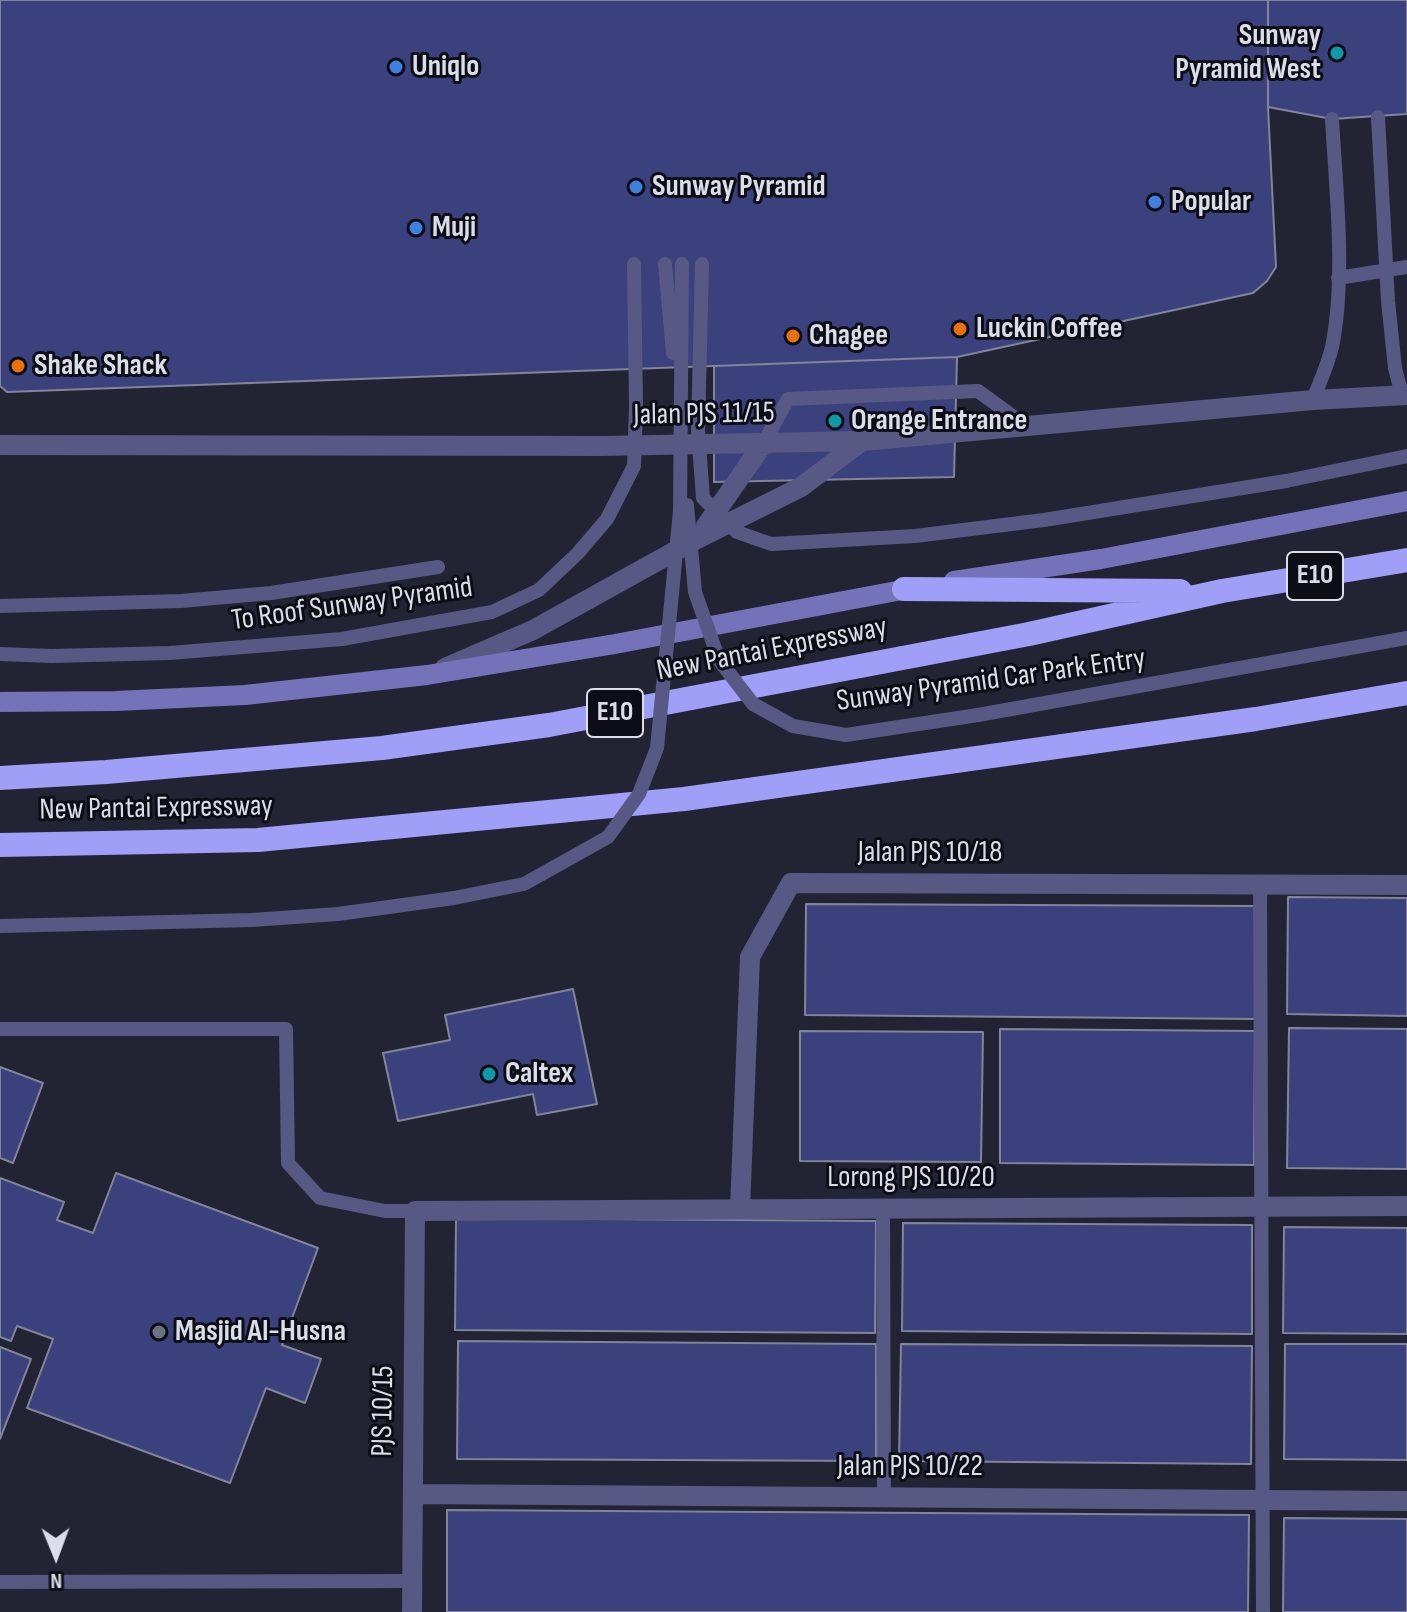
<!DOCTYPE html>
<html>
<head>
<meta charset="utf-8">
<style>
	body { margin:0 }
	#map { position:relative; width:1407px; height:1612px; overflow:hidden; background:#222434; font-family:"Sofia Sans Condensed",sans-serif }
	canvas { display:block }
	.north { position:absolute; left:16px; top:1516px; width:80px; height:80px; -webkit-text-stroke:6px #0d0e15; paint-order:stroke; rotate:179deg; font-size:22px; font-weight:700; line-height:32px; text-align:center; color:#dbdde8 }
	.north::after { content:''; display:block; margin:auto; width:28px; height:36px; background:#dbdde8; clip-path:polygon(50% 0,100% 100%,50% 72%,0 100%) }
</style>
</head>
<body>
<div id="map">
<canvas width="1407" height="1612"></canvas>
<div class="north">N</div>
</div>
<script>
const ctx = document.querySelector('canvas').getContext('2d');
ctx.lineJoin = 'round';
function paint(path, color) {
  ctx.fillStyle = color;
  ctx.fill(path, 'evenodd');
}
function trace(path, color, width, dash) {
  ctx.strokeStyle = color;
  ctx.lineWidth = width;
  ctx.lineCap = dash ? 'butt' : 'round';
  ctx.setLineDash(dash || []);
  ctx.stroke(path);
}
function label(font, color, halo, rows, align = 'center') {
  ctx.font = font + ' "Sofia Sans Condensed",sans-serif';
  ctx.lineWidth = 6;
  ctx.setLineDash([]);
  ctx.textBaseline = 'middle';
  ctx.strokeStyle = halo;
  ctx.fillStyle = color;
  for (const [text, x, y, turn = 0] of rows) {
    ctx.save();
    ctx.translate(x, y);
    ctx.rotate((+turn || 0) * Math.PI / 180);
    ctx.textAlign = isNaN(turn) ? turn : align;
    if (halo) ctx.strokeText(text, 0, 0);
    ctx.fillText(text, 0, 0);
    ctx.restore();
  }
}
const building = new Path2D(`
	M 0,0 L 1268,0 L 1268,107 L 1276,267 L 1267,281 L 1253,293 L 957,357 L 7,392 L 0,386 Z
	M 1268,0 L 1407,0 L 1407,114 L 1332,119 L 1268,107 Z
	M 957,357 L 954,477 L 714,482 L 714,366 Z
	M 1288,897 L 1407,898 L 1407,1016 L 1287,1014 Z
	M 806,904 L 1256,906 L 1255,1019 L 805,1015 Z
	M 573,989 L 597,1104 L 537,1115 L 533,1094 L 398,1121 L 383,1053 L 450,1040 L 445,1015 Z
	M 1289,1028 L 1407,1029 L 1407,1169 L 1287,1168 Z
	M 1000,1029 L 1255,1031 L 1254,1165 L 1000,1163 Z
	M 800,1031 L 983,1032 L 981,1162 L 800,1161 Z
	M 0,1067 L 43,1083 L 13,1163 L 0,1158 Z
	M 116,1173 L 318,1248 L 282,1345 L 321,1359 L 305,1403 L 266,1388 L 230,1483 L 27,1408 L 53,1339 L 17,1326 L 11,1341 L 0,1337 L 0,1178 L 64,1202 L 57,1220 L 93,1233 Z
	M 456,1218 L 876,1221 L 875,1333 L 455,1330 Z
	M 903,1223 L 1252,1225 L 1252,1334 L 902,1331 Z
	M 1284,1227 L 1407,1228 L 1407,1334 L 1283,1333 Z
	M 458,1341 L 876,1344 L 876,1461 L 457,1459 Z
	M 901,1344 L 1252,1346 L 1251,1464 L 899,1461 Z
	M 1285,1344 L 1407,1344 L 1407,1460 L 1284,1459 Z
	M 0,1347 L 31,1359 L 0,1439 Z
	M 447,1510 L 1249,1515 L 1248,1612 L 447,1612 Z
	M 1284,1518 L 1407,1519 L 1407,1612 L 1283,1612 Z`);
paint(building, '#3b417d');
trace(building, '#828599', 2);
trace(new Path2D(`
	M 1378,117 L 1388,301 L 1395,368 L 1402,395
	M 1338,278 L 1407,267
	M 1313,400 C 1319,383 1328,365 1332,347 C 1346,278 1336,190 1332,119
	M 763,444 L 788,399 L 978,391 L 1026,426
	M 1286,481 L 1407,456
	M 0,606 L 181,601 L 271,593 L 438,567
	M 978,715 L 1407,638
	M 1260,884 L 1263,1612
	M 0,1029 L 286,1029 L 288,1163 L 320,1198 L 385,1211 L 415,1211
	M 883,1209 L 884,1497
	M 0,1582 L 412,1581`), '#575884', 14);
trace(new Path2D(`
	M 0,445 L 603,446 L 862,441 L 1313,400 L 1407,395
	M 706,526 L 763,444
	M 445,668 L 533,630 L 697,539 L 801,487 L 862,441
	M 740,1209 L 750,957 L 791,883 L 1407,885
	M 413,1494 L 1407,1501
	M 412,1612 L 415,1211 L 1407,1206`), '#575884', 20);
trace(new Path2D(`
	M 954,581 L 1101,559 L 1407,501
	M 0,702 L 116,701 L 245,695 L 427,675 L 615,644 L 918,587`), '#7473ba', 20);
trace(new Path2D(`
	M 904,589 L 1180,591
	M 0,778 L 106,772 L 382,748 L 549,725 L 1029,634 L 1222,591 L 1407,560
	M 0,845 L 258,840 L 684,799 L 1256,719 L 1407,693`), '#9f9ff7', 24);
trace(new Path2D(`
	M 665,264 L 673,353
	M 702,264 L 698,431 L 703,498 L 737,532 L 771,544 L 915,536 L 1044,520 L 1286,481
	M 687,505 L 695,592 L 719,660 L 753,704 L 793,726 L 846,735 L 978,715
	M 0,654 L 52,656 L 170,653 L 342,639 L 492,612 L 539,590 L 578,553 L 607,519 L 634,466 L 636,407 L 634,264
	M 0,926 L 252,920 L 338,914 L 454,898 L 524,884 L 608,837 L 639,794 L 657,748 L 680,511 L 682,264`), '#575884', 14);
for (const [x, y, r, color] of [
	[1337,53,8,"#0f9aa8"],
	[396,67,8,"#3f7fe0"],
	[636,187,8,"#3f7fe0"],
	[1155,202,8,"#3f7fe0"],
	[416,228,8,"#3f7fe0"],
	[960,329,8,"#e8710a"],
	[793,336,8,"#e8710a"],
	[18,366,8,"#e8710a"],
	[835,421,8,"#0f9aa8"],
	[489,1074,8,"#0f9aa8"],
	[159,1332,8,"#6b7280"]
]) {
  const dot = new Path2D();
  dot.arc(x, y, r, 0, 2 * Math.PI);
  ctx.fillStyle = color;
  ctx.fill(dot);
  trace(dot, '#0d0e15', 3);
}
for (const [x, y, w] of [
	[1315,576,56],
	[615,713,56]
]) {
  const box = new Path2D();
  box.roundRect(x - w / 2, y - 24, w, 48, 6);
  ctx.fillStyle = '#0d0e15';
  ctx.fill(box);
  trace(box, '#dbdde8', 2);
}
label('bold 28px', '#dbdde8', null, [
	["E10",1315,576],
	["E10",615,713]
]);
label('bold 30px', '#dbdde8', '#0d0e15', [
	["Sunway",1321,36,"right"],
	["Pyramid West",1321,70,"right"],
	["Uniqlo",412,67],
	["Sunway Pyramid",652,187],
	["Popular",1171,202],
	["Muji",432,228],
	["Luckin Coffee",976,329],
	["Chagee",809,336],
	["Shake Shack",34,366],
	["Orange Entrance",851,421],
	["Caltex",505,1074],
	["Masjid Al-Husna",175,1332]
], 'left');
label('30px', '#dbdde8', '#0d0e15', [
	["Jalan PJS 11/15",704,415,-1],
	["To Roof Sunway Pyramid",352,605,-8],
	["New Pantai Expressway",772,650,-11],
	["Sunway Pyramid Car Park Entry",991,681,-8],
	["New Pantai Expressway",156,809,-1],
	["Jalan PJS 10/18",930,853],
	["Lorong PJS 10/20",911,1178],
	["PJS 10/15",384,1411,-89],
	["Jalan PJS 10/22",910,1467]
]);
</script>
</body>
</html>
